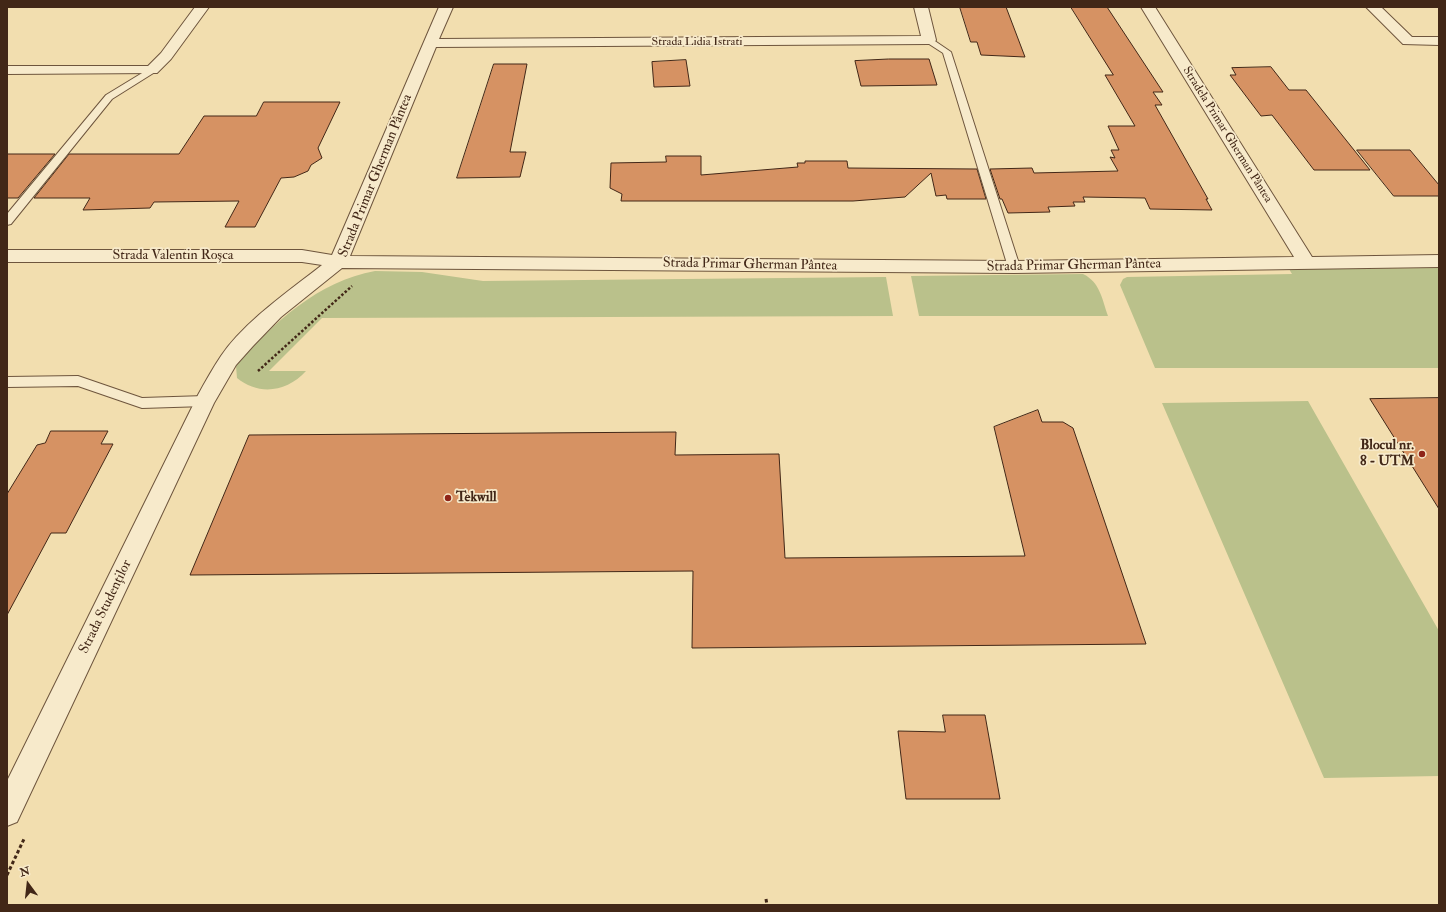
<!DOCTYPE html>
<html>
<head>
<meta charset="utf-8">
<style>
	body { margin:0 }
	#map { position:relative; width:1446px; height:912px; overflow:hidden; background:#f2deaf; font-family:"IM FELL Double Pica",serif }
	canvas { display:block }
	.frame { position:absolute; inset:0; border:8px solid #422717; pointer-events:none }
	.north { position:absolute; left:8px; top:864px; width:40px; height:40px; -webkit-text-stroke:3px #f7eacb; paint-order:stroke; rotate:345deg; font-size:11px; font-weight:700; line-height:16px; text-align:center; color:#422717 }
	.north::after { content:''; display:block; margin:auto; width:14px; height:18px; background:#422717; clip-path:polygon(50% 0,100% 100%,50% 72%,0 100%) }
</style>
</head>
<body>
<div id="map">
<canvas width="1446" height="912"></canvas>
<div class="frame"></div>
<div class="north">N</div>
</div>
<script>
const ctx = document.querySelector('canvas').getContext('2d');
ctx.lineJoin = 'round';
function paint(path, color) {
  ctx.fillStyle = color;
  ctx.fill(path, 'evenodd');
}
function trace(path, color, width, dash) {
  ctx.strokeStyle = color;
  ctx.lineWidth = width;
  ctx.lineCap = dash ? 'butt' : 'round';
  ctx.setLineDash(dash || []);
  ctx.stroke(path);
}
function label(font, color, halo, rows, align = 'center') {
  ctx.font = font + ' "IM FELL Double Pica",serif';
  ctx.lineWidth = 3.5;
  ctx.setLineDash([]);
  ctx.textBaseline = 'middle';
  ctx.strokeStyle = halo;
  ctx.fillStyle = color;
  for (const [text, x, y, turn = 0] of rows) {
    ctx.save();
    ctx.translate(x, y);
    ctx.rotate((+turn || 0) * Math.PI / 180);
    ctx.textAlign = isNaN(turn) ? turn : align;
    if (halo) ctx.strokeText(text, 0, 0);
    ctx.fillText(text, 0, 0);
    ctx.restore();
  }
}
paint(new Path2D(`
	M 1439,268 L 1439,368 L 1155,368 L 1120,285 L 1123,279 L 1127,277 L 1292,274 L 1289,269 Z
	M 375,271 L 422,272 L 483,281 L 886,277 L 893,316 L 322,318 L 269,371 L 306,371 C 287,392 259,396 237,378 L 236,366 C 272,323 319,281 375,271 Z
	M 1083,274 C 1100,282 1102,299 1108,316 L 919,316 L 911,276 Z
	M 1308,401 L 1439,631 L 1439,776 L 1324,778 L 1162,403 Z`), '#bac18b');
const building = new Path2D(`
	M 960,7 L 1006,7 L 1025,57 L 981,55 L 977,42 L 971,42 Z
	M 1071,7 L 1107,7 L 1163,92 L 1153,92 L 1162,105 L 1155,105 L 1208,199 L 1206,199 L 1212,210 L 1150,209 L 1145,198 L 1083,197 L 1085,202 L 1073,202 L 1075,206 L 1048,207 L 1050,212 L 1008,213 L 1002,199 L 1000,199 L 990,169 L 1032,168 L 1034,173 L 1118,171 L 1110,157 L 1115,158 L 1111,150 L 1119,150 L 1108,126 L 1135,126 L 1105,75 L 1113,75 Z
	M 889,59 L 929,59 L 937,85 L 861,86 L 855,61 Z
	M 686,60 L 690,86 L 654,87 L 652,62 Z
	M 494,64 L 527,64 L 510,152 L 526,152 L 520,177 L 457,178 Z
	M 1271,67 L 1289,90 L 1306,90 L 1370,170 L 1314,170 L 1272,115 L 1261,116 L 1230,75 L 1236,75 L 1232,68 Z
	M 264,102 L 340,102 L 318,148 L 322,158 L 311,165 L 308,171 L 294,177 L 281,178 L 255,227 L 225,227 L 239,201 L 154,202 L 150,208 L 83,210 L 90,198 L 34,198 L 69,154 L 179,154 L 204,116 L 256,116 Z
	M 1357,150 L 1410,150 L 1439,185 L 1439,196 L 1394,196 Z
	M 7,154 L 55,154 L 18,198 L 7,198 Z
	M 666,156 L 701,156 L 701,175 L 798,167 L 797,163 L 805,163 L 805,161 L 847,161 L 848,168 L 977,169 L 986,199 L 947,199 L 946,195 L 936,196 L 931,173 L 905,197 L 853,201 L 621,201 L 622,194 L 610,188 L 611,163 L 666,162 Z
	M 1439,398 L 1439,509 L 1370,399 Z
	M 1038,410 L 1042,422 L 1063,422 L 1073,428 L 1146,644 L 692,648 L 693,571 L 190,575 L 249,435 L 676,432 L 675,455 L 779,454 L 785,558 L 1025,556 L 994,427 Z
	M 51,431 L 108,431 L 101,444 L 113,444 L 66,533 L 51,533 L 7,615 L 7,494 L 37,445 L 45,443 Z
	M 943,715 L 985,715 L 1000,799 L 906,799 L 898,731 L 945,732 Z`);
paint(building, '#d69263');
trace(building, '#422717', 1);
const service = new Path2D(`
	M 929,37 L 951,52 L 1020,267 L 1018,270 L 1010,270 L 1008,267 L 943,53 L 926,42 L 925,40 Z
	M 152,67 L 155,68 L 155,72 L 112,99 L 11,224 L 7,225 L 7,214 L 106,95 Z
	M 78,376 L 142,398 L 205,396 L 210,397 L 212,401 L 210,405 L 205,406 L 142,408 L 78,386 L 7,387 L 7,377 Z`);
const minor = new Path2D(`
	M 195,7 L 209,7 L 171,59 L 157,73 L 7,74 L 7,66 L 148,66 L 161,53 Z
	M 439,7 L 453,7 L 439,39 L 921,36 L 914,7 L 928,7 L 936,40 L 934,43 L 929,44 L 436,47 L 350,256 L 1014,261 L 1294,257 L 1141,7 L 1155,7 L 1312,257 L 1439,255 L 1439,267 L 1014,273 L 342,268 L 281,317 L 253,346 L 236,365 L 214,403 L 17,822 L 7,826 L 7,781 L 198,395 C 205,382 213,368 221,356 C 245,321 289,291 322,265 L 302,262 L 7,262 L 7,250 L 302,250 L 332,255 Z
	M 1366,7 L 1381,7 L 1412,37 L 1439,37 L 1439,45 L 1403,44 Z`);
trace(service, '#6e553d', 2);
trace(minor, '#6e553d', 2);
trace(new Path2D(`
	M 258,371 L 352,286`), '#422717', 2.5, [2.5, 2]);
trace(new Path2D(`
	M 7,875 L 24,839
	M 766,899 L 767,905`), '#422717', 3, [3.5, 2.5]);
paint(service, '#f7eacb');
paint(minor, '#f7eacb');
for (const [x, y, r, color] of [
	[1422,454,4,"#8f2418"],
	[448,498,4,"#8f2418"]
]) {
  const dot = new Path2D();
  dot.arc(x, y, r, 0, 2 * Math.PI);
  ctx.fillStyle = color;
  ctx.fill(dot);
  trace(dot, '#f7eacb', 1.5);
}
label('12px', '#422717', '#f7eacb', [
	["Strada Lidia Istrati",697,42],
	["Stradela Primar Gherman Pântea",1227,135,58]
]);
label('14px', '#422717', '#f7eacb', [
	["Strada Primar Gherman Pântea",376,176,-68],
	["Strada Valentin Roșca",173,256],
	["Strada Primar Gherman Pântea",750,265,1],
	["Strada Primar Gherman Pântea",1074,266,-1],
	["Strada Studenților",106,607,-64]
]);
label('bold 14px', '#422717', '#f7eacb', [
	["Blocul nr.",1414,446],
	["8 - UTM",1414,462],
	["Tekwill",456,498,"left"]
], 'right');
</script>
</body>
</html>
